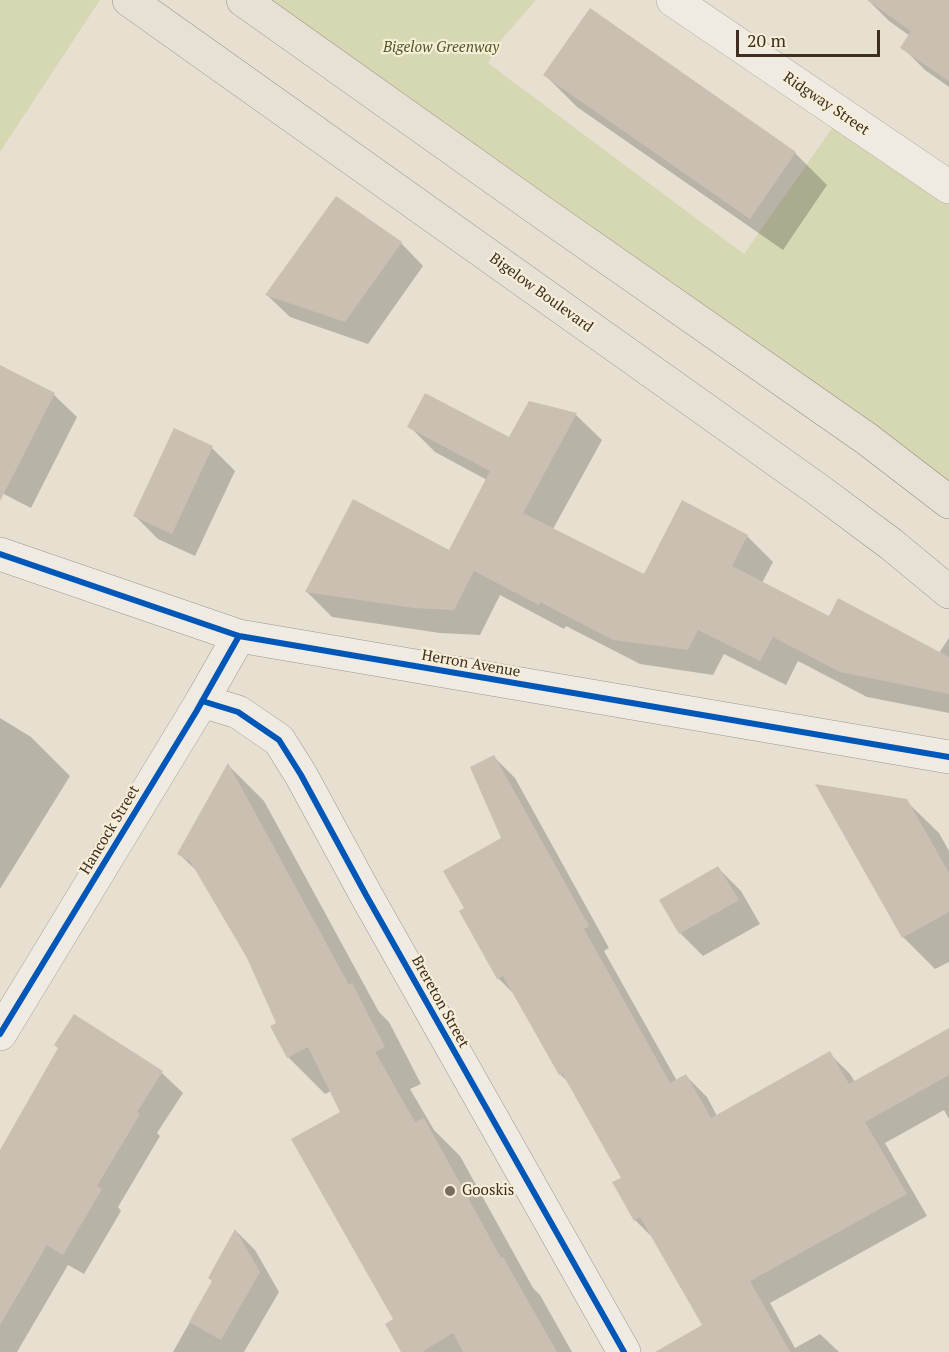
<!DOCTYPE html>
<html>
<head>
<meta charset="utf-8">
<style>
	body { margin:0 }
	#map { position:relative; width:949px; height:1352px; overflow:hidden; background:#e7e0d1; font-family:"PT Serif",serif }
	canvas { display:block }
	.scale { position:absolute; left:736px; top:30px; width:144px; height:27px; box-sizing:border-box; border:3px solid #3d2e20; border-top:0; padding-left:8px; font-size:18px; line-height:21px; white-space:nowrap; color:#3d2e20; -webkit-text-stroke:4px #f7eed8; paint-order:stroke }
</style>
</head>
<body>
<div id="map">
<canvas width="949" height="1352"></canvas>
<div class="scale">20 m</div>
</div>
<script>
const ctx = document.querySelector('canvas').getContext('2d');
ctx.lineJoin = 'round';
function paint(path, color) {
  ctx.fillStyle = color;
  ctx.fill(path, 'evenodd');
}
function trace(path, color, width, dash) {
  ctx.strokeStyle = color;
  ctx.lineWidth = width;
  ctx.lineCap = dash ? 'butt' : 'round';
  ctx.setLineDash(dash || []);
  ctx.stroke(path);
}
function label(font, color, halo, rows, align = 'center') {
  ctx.font = font + ' "PT Serif",serif';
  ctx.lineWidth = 4.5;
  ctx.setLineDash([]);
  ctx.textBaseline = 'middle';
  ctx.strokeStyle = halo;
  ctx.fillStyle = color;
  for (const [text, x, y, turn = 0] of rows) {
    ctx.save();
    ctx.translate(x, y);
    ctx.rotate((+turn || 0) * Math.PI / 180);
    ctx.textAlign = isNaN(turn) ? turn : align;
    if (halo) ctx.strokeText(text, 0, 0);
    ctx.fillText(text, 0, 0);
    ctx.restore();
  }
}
paint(new Path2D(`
	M 0,0 L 100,0 L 0,152 Z
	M 243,0 L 536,0 L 501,40 L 488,63 L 744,254 L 842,114 L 949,187 L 949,502 Z`), '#d6d7b3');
paint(new Path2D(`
	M 868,0 L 949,0 L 949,87 L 925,70 L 902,47 L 910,36 L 889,21 Z
	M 590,10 L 795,153 L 827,185 L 783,250 L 577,107 L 545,75 Z
	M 401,243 L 423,266 L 368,344 L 290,317 L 267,295 Z
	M 0,367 L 54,395 L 77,417 L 31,508 L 0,492 Z
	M 530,403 L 576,415 L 602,440 L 553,529 L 644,576 L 747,536 L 773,562 L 762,583 L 830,618 L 939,653 L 949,638 L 949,713 L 867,697 L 798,661 L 786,685 L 724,654 L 713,675 L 640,664 L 566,626 L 564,629 L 500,595 L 480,635 L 440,633 L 332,617 L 307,592 L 449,552 L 487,480 L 435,452 L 409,426 L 510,439 Z
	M 212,448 L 235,471 L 195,556 L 158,539 L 135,516 Z
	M 0,718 L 31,737 L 70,776 L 0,889 Z
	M 494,757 L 515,778 L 609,948 L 604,951 L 677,1081 L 686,1076 L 707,1097 L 717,1116 L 829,1053 L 850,1074 L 855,1082 L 949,1030 L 949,1119 L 944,1110 L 885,1143 L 927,1216 L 770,1303 L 795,1348 L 820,1334 L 839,1352 L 710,1352 L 705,1326 L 655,1240 L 635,1220 L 623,1178 L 569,1083 L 560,1074 L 516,996 L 498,978 L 466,909 L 503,839 Z
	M 228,765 L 264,801 L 379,1012 L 389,1022 L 421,1084 L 410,1089 L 434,1130 L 460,1156 L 533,1288 L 540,1295 L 572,1352 L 403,1352 L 342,1113 L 331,1091 L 325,1094 L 288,1057 L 272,1027 L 278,1024 L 249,957 L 199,873 L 179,854 Z
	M 818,786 L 906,801 L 939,833 L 949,851 L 949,962 L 935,969 L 903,937 Z
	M 718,868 L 741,891 L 760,924 L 703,956 L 680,933 Z
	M 74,1016 L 162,1073 L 183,1093 L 157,1133 L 160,1136 L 118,1207 L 121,1211 L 84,1274 L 68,1265 L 17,1352 L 0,1352 L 0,1153 L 59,1049 Z
	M 236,1231 L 255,1250 L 279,1292 L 244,1352 L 173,1352 L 213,1281 Z`), '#0003');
paint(new Path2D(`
	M 867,0 L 949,0 L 949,81 L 900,48 L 911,31 Z
	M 590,8 L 796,152 L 750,219 L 543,75 Z
	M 336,196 L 402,242 L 345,322 L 265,295 Z
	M 0,365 L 55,393 L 0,501 Z
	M 425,393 L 509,437 L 529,401 L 577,413 L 523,513 L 644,574 L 682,500 L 748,535 L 732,566 L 829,616 L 838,598 L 949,657 L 949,694 L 840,672 L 773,637 L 760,661 L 698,630 L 688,650 L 613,640 L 540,602 L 539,605 L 474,571 L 454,610 L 414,608 L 305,592 L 353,499 L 449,550 L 490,471 L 407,427 Z
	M 174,428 L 213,446 L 172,534 L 133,516 Z
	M 494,755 L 589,926 L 584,929 L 670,1083 L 686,1074 L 711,1118 L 830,1051 L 849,1084 L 949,1028 L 949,1075 L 865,1122 L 907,1194 L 750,1281 L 790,1352 L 655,1352 L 702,1325 L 640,1217 L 634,1221 L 612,1182 L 621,1178 L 562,1073 L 559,1075 L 503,976 L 497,979 L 459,911 L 464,908 L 443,871 L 501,838 L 470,767 Z
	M 228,763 L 349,985 L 352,983 L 385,1047 L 375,1052 L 415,1122 L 424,1118 L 501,1258 L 503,1257 L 557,1352 L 463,1352 L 453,1333 L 422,1352 L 401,1352 L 385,1324 L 393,1319 L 291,1139 L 340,1112 L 308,1047 L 287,1058 L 270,1026 L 276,1023 L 247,958 L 190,861 L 177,854 Z
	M 815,784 L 907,799 L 949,873 L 949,912 L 902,938 Z
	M 718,866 L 739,900 L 679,934 L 659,900 Z
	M 74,1014 L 163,1071 L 137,1112 L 140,1114 L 97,1186 L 102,1189 L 63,1255 L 47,1245 L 0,1325 L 0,1150 L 58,1048 L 54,1045 Z
	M 235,1229 L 260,1272 L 221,1340 L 189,1322 L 212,1281 L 208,1278 Z`), '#cbbfb2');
const street = new Path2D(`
	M 673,0 L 949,187
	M 0,1034 L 202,701`);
const secondary = new Path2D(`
	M 0,554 L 239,636 L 949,757
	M 239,636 L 202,701 L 238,712 L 279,740 L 301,775 L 366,895 L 624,1352`);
const primary = new Path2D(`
	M 129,0 L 817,489 L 891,544 L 949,592
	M 243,0 L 546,215 L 867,439 L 949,502`);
trace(street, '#ada599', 34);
trace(secondary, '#9c958a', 34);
trace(primary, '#928b80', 34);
trace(street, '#efebe3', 33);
trace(secondary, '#efebe3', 33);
trace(primary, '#e6e1d4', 33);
trace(new Path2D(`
	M 0,554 L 239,636 L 949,757
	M 202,701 L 238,712 L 279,740 L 301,775 L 366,895 L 624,1352
	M 0,1034 L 196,712 L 239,636`), '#0057b8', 6);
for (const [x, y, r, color] of [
	[450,1191,6,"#786c5e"]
]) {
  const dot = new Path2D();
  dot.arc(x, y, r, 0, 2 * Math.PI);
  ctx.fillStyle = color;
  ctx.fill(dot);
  trace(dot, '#f7eed8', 2);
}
label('italic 15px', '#4d5a26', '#f7eed8', [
	["Bigelow Greenway",441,48]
]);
label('15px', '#3d2e20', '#f7eed8', [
	["Ridgway Street",826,104,34],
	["Bigelow Boulevard",541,293,36],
	["Herron Avenue",471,664,10],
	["Hancock Street",110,830,-59],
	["Brereton Street",440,1002,61]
]);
label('15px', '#3d2e20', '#f7eed8', [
	["Gooskis",462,1191]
], 'left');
</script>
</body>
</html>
